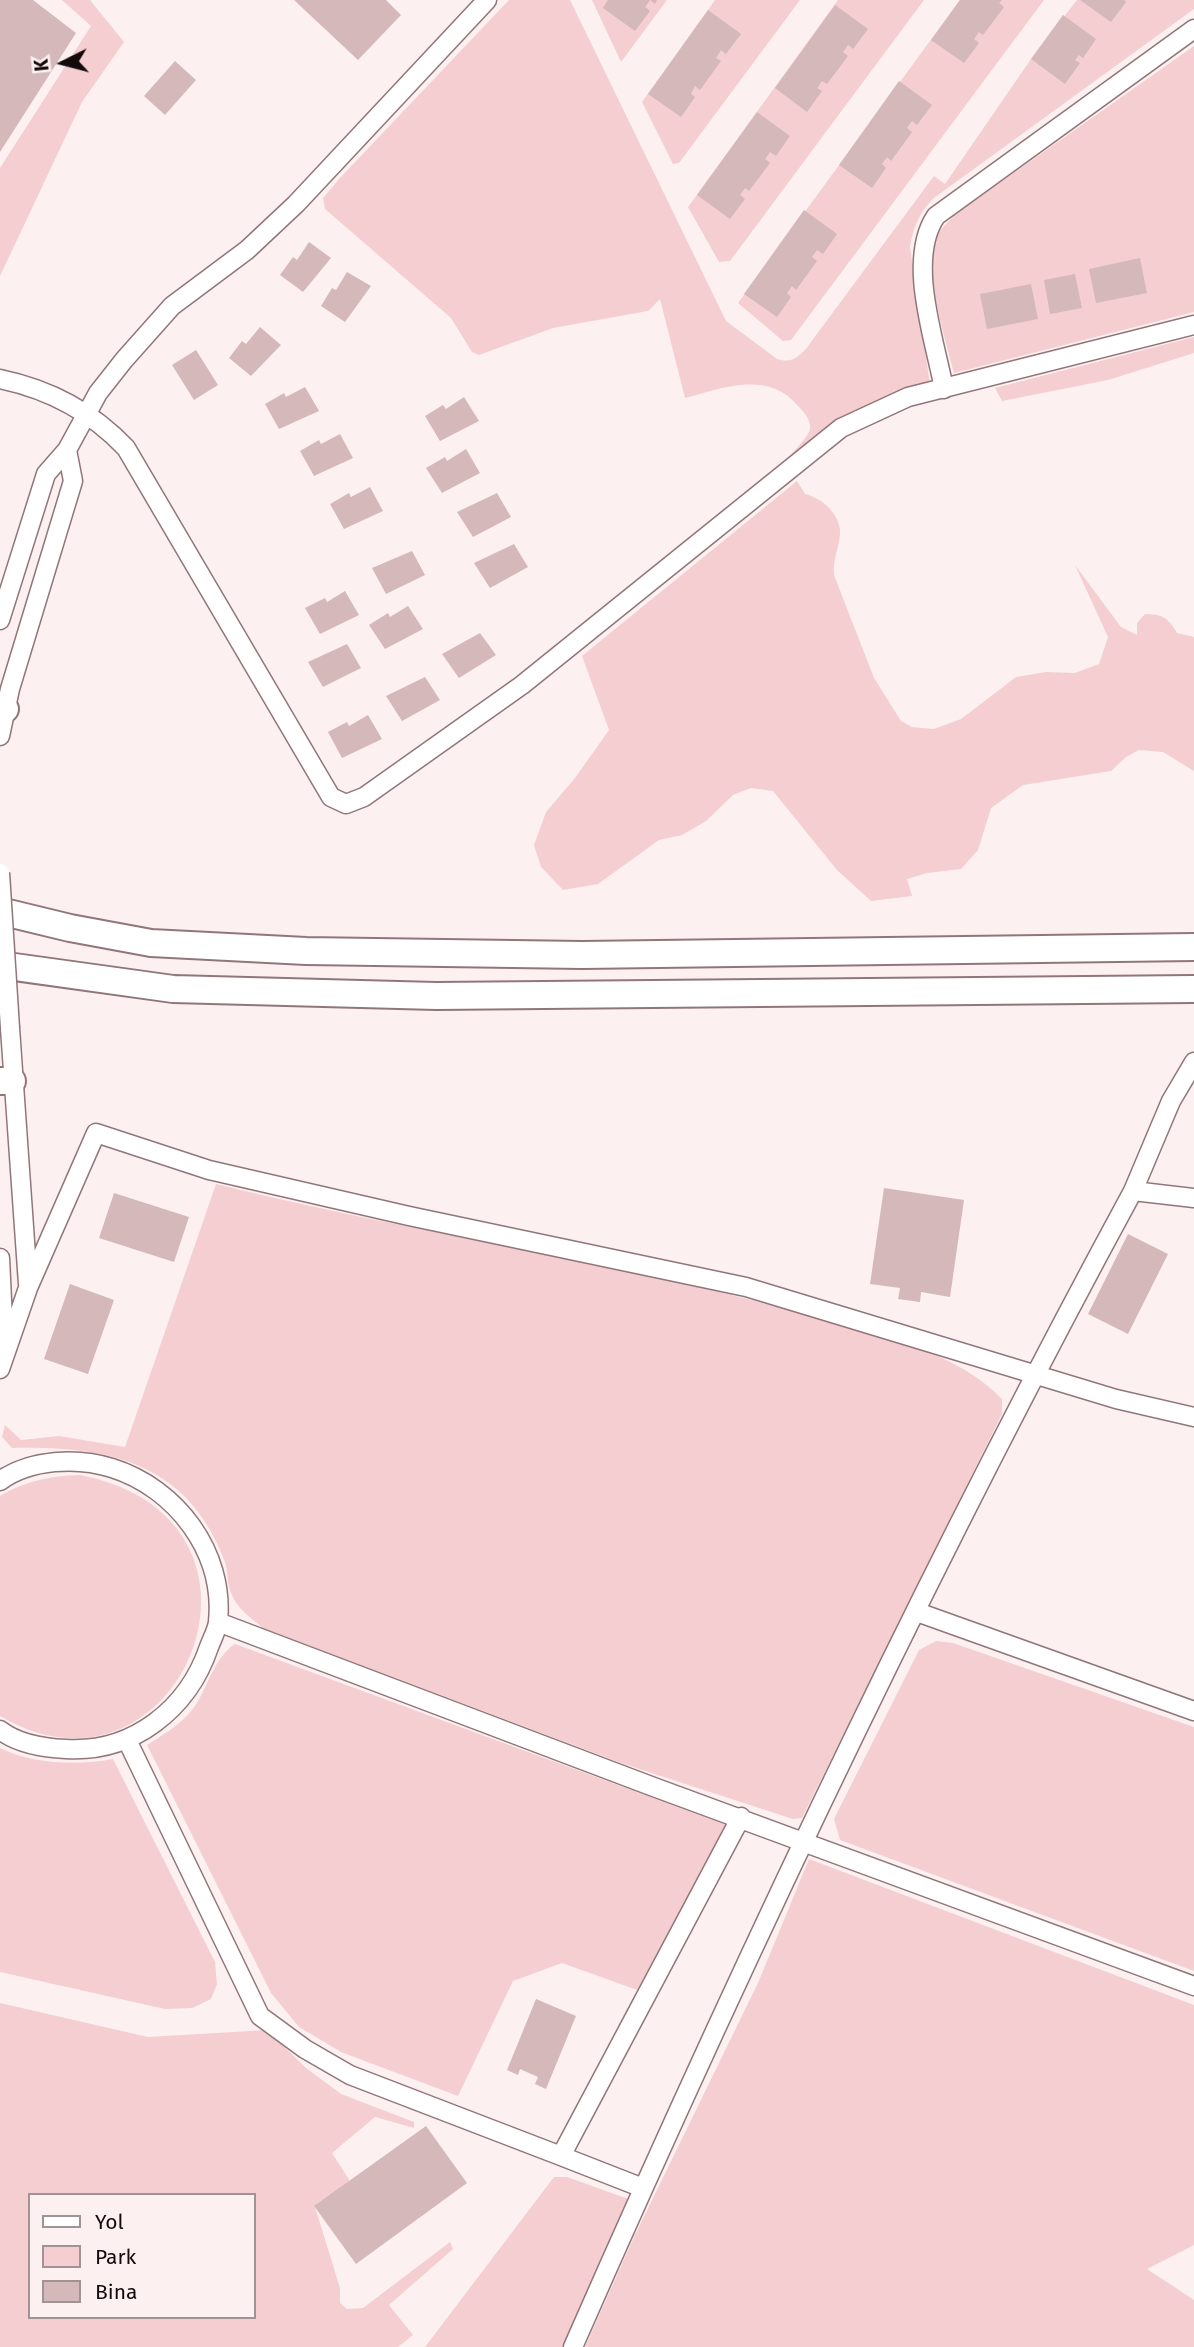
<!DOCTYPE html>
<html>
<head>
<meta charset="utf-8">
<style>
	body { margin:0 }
	#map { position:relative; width:1194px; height:2347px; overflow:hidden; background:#fdf0f1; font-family:"Fira Sans",sans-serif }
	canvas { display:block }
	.legend { position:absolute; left:28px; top:2193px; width:228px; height:126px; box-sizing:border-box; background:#fdf0f1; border:2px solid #9f9495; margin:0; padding:9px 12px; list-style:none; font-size:21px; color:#130a0b }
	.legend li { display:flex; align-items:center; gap:14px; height:35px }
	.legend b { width:35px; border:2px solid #9f9495 }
	.north { position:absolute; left:28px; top:28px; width:70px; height:70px; -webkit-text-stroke:5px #fdf0f1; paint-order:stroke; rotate:264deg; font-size:19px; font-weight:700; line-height:28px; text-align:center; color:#130a0b }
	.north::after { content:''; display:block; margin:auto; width:24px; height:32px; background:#130a0b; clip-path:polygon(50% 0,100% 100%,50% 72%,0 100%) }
</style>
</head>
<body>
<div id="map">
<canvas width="1194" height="2347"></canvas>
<ul class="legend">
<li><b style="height:9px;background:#fff"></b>Yol</li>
<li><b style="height:19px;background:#f5ced1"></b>Park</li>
<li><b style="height:19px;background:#d5b8ba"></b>Bina</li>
</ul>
<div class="north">K</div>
</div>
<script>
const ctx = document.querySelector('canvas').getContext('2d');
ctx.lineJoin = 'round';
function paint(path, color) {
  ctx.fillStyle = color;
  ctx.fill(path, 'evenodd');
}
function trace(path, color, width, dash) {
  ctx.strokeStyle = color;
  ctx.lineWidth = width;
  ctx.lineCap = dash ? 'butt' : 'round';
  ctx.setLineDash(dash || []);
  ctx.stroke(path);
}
paint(new Path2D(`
	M 62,0 L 90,0 L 124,42 L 82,102 L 0,276 L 0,168 L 91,26 Z
	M 509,0 L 570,0 L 726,321 L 777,359 C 790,363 796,359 805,350 L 934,176 L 945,184 L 1031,59 L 1077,0 L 1194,0 L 1194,9 L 934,198 C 919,213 914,226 910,247 L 930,385 C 870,395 826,435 777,470 C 784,461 810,437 810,428 C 811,419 803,411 797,405 C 768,370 722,388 685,398 L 660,299 L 648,311 L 553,328 L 479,355 L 472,352 L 451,318 L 325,209 L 323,198 L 339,179 Z
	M 592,0 L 667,0 L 621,62 Z
	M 715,0 L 800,0 L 679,163 L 673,164 L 642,102 Z
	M 838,0 L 924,0 L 730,261 L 719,262 L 688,207 Z
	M 960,0 L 1044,0 L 791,340 L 783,341 L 738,303 Z
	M 1194,46 L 1194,312 L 954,373 C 946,340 920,262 939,232 C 943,226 950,221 954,215 Z
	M 1194,337 L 1194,353 L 1108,380 L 1002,401 L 995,388 Z
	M 797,481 L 805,494 C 821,498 837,511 840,529 C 841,544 832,559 834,575 L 874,678 L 901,721 L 912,727 L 934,729 L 961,719 L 1016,677 L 1046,672 L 1075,673 L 1099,664 L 1108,637 L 1075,565 L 1121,627 L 1137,635 L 1137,623 L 1145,614 C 1162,614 1169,618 1177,633 L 1194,637 L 1194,771 L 1163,752 L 1139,750 L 1126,757 L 1111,771 L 1023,785 L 991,808 L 978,850 L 961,869 L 927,873 L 907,879 L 912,896 L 871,901 L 837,870 L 773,791 L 751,788 L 733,795 L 706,821 L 682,835 L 659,840 L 598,884 L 563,890 L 541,867 L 534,845 L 546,812 L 575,778 L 609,730 L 582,656 Z
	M 216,1184 C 420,1235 629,1262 831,1322 C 893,1341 956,1352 1002,1399 L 1002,1414 L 802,1818 L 793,1819 L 624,1764 L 263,1628 C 251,1618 237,1609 231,1593 C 227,1583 228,1572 225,1562 C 188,1462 108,1446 12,1448 L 2,1437 L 5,1425 L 21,1440 L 59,1436 L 125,1447 Z
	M 80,1475 C 306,1519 179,1822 0,1716 L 0,1496 C 26,1481 50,1476 80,1475 Z
	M 936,1641 L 953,1643 L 1194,1727 L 1194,1971 L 840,1840 L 834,1819 L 919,1650 Z
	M 235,1644 L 729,1826 L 640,1991 L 562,1963 L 513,1981 L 458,2096 L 341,2052 L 299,2027 L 271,1993 L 147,1745 C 166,1733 185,1722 197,1703 C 209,1683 215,1657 235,1644 Z
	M 0,1748 C 32,1764 77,1766 113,1759 L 215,1962 L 217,1984 L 211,1999 L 192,2008 L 165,2009 L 0,1972 Z
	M 809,1859 L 1194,2005 L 1194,2245 L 1147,2269 L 1194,2300 L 1194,2347 L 585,2347 L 634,2237 L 758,1983 Z
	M 0,2003 L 148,2037 L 267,2030 L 306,2068 L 341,2094 L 414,2122 L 414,2128 L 375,2117 L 332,2153 L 350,2181 L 315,2207 L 340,2288 L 340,2303 L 347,2309 L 363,2308 L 450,2242 L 453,2249 L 389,2305 L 413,2335 L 398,2347 L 0,2347 ZM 30,2195 L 254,2195 L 254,2317 L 30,2317 Z
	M 554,2177 L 567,2177 L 631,2200 L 563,2347 L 425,2347 Z`), '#f5ced1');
paint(new Path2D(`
	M 0,0 L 33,0 L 76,33 L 0,152 Z
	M 294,0 L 386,0 L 401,15 L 358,60 Z
	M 608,0 L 657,0 L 655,4 L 650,0 L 645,7 L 650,11 L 635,31 L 603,8 Z
	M 960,0 L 1002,0 L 999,3 L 1004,7 L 983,35 L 979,32 L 974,39 L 979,43 L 964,63 L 931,40 Z
	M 1080,0 L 1124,0 L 1126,2 L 1111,22 Z
	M 835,5 L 868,29 L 853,49 L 848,45 L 843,52 L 848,56 L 827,84 L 822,81 L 817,88 L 822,91 L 807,112 L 775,88 Z
	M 708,10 L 741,34 L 726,54 L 721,50 L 716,58 L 721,61 L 700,90 L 695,86 L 691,94 L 695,97 L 681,117 L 648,94 Z
	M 1063,15 L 1096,39 L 1083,58 L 1079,55 L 1075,60 L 1080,63 L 1065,84 L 1031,59 Z
	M 175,61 L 196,80 L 165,115 L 144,96 Z
	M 899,81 L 932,105 L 917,125 L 912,121 L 907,128 L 912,132 L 891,161 L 887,157 L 882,164 L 886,168 L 872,188 L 839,165 Z
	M 757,112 L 790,136 L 776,156 L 770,152 L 765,159 L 770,163 L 749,191 L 745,188 L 740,195 L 745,199 L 730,219 L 697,195 Z
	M 804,210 L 837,234 L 823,254 L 817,250 L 812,257 L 817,261 L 796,290 L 792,286 L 787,293 L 791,297 L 777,317 L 744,294 Z
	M 309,242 L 331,258 L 303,292 L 280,275 L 293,257 L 297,260 Z
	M 1140,258 L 1147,293 L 1096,303 L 1089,269 Z
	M 347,272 L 371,286 L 345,322 L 321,306 L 332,288 L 336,290 Z
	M 1075,274 L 1082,308 L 1050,314 L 1044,280 Z
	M 1031,284 L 1038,319 L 987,329 L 980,294 Z
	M 260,327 L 281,345 L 251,376 L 229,358 L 242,341 L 246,344 Z
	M 196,350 L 218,385 L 194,400 L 172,365 Z
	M 305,387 L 319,411 L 279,429 L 265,404 L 284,393 L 286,397 Z
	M 464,397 L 479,421 L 440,441 L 425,416 L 443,405 L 446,409 Z
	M 340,434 L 353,458 L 314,476 L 300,451 L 319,440 L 321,444 Z
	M 466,449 L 480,473 L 442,493 L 426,468 L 445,457 L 447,461 Z
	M 370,487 L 383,511 L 344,529 L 330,504 L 349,493 L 351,497 Z
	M 497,493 L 511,517 L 473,537 L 457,512 Z
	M 514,544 L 528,567 L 490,588 L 474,563 Z
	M 412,551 L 425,575 L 386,594 L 372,568 Z
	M 345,591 L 359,615 L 320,634 L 305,608 L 325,598 L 327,602 Z
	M 408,606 L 423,629 L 385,649 L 369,625 L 388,613 L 390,617 Z
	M 480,633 L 496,655 L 459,678 L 442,654 Z
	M 347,644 L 361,668 L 323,687 L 308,662 Z
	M 425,677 L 440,700 L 402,721 L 386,696 Z
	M 368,715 L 382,739 L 342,758 L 328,732 L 347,722 L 349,726 Z
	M 884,1188 L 964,1200 L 950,1297 L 921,1292 L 920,1302 L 898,1299 L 900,1288 L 870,1284 Z
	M 114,1193 L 189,1217 L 174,1262 L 99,1238 Z
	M 1128,1234 L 1168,1254 L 1128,1334 L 1088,1314 Z
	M 70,1284 L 114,1300 L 88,1374 L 44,1359 Z
	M 536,1999 L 576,2016 L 546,2089 L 535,2084 L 538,2077 L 520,2069 L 518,2075 L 507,2070 Z
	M 426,2126 L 467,2183 L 356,2264 L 314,2206 Z`), '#d5b8ba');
const minor = new Path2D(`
	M 0,379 C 48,389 92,412 126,448 L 331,797 L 346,804 L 364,797 L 522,685 L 841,428 L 908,397 L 1194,325
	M 944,389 C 935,340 906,260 936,216 L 1194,29
	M 0,620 L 46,474 L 67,450 L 98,393 L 124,360 L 172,306 L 247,250 L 296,204 L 487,0
	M 0,736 L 10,689 L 73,481 L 67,450
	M 10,1028 L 28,1284
	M 1133,1191 L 1171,1101 L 1194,1062
	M 0,1258 L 4,1342
	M 0,1369 L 28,1288 L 96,1133 L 209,1170 L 409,1216 L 746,1287 L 1116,1399 L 1194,1417
	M 0,1481 C 30,1459 78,1457 112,1468 C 176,1488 225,1552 218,1622 C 217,1630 212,1639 209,1647 C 188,1709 133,1753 66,1749 C 44,1748 18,1744 0,1730
	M 917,1612 L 1194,1711
	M 218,1622 L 651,1786 L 1194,1986
	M 127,1740 L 260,2016 L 305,2049 L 350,2075 L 561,2156 L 741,1817
	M 561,2156 L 643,2188
	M 573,2347 C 745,1955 929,1567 1133,1191 L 1194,1198`);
const highway = new Path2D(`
	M 0,707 L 5,709
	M 0,911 L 70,928 L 151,943 L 306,951 L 582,955 L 1194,947
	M 0,965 L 173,989 L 436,996 L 1194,989
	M 0,1081 L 12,1081`);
trace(minor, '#917679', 21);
trace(highway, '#917679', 30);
trace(minor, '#fff', 18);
trace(highway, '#fff', 26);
const minorBridge = new Path2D(`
	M 0,873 L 10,1028`);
trace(minorBridge, '#917679', 21, []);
trace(minorBridge, '#fff', 18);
</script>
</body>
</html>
